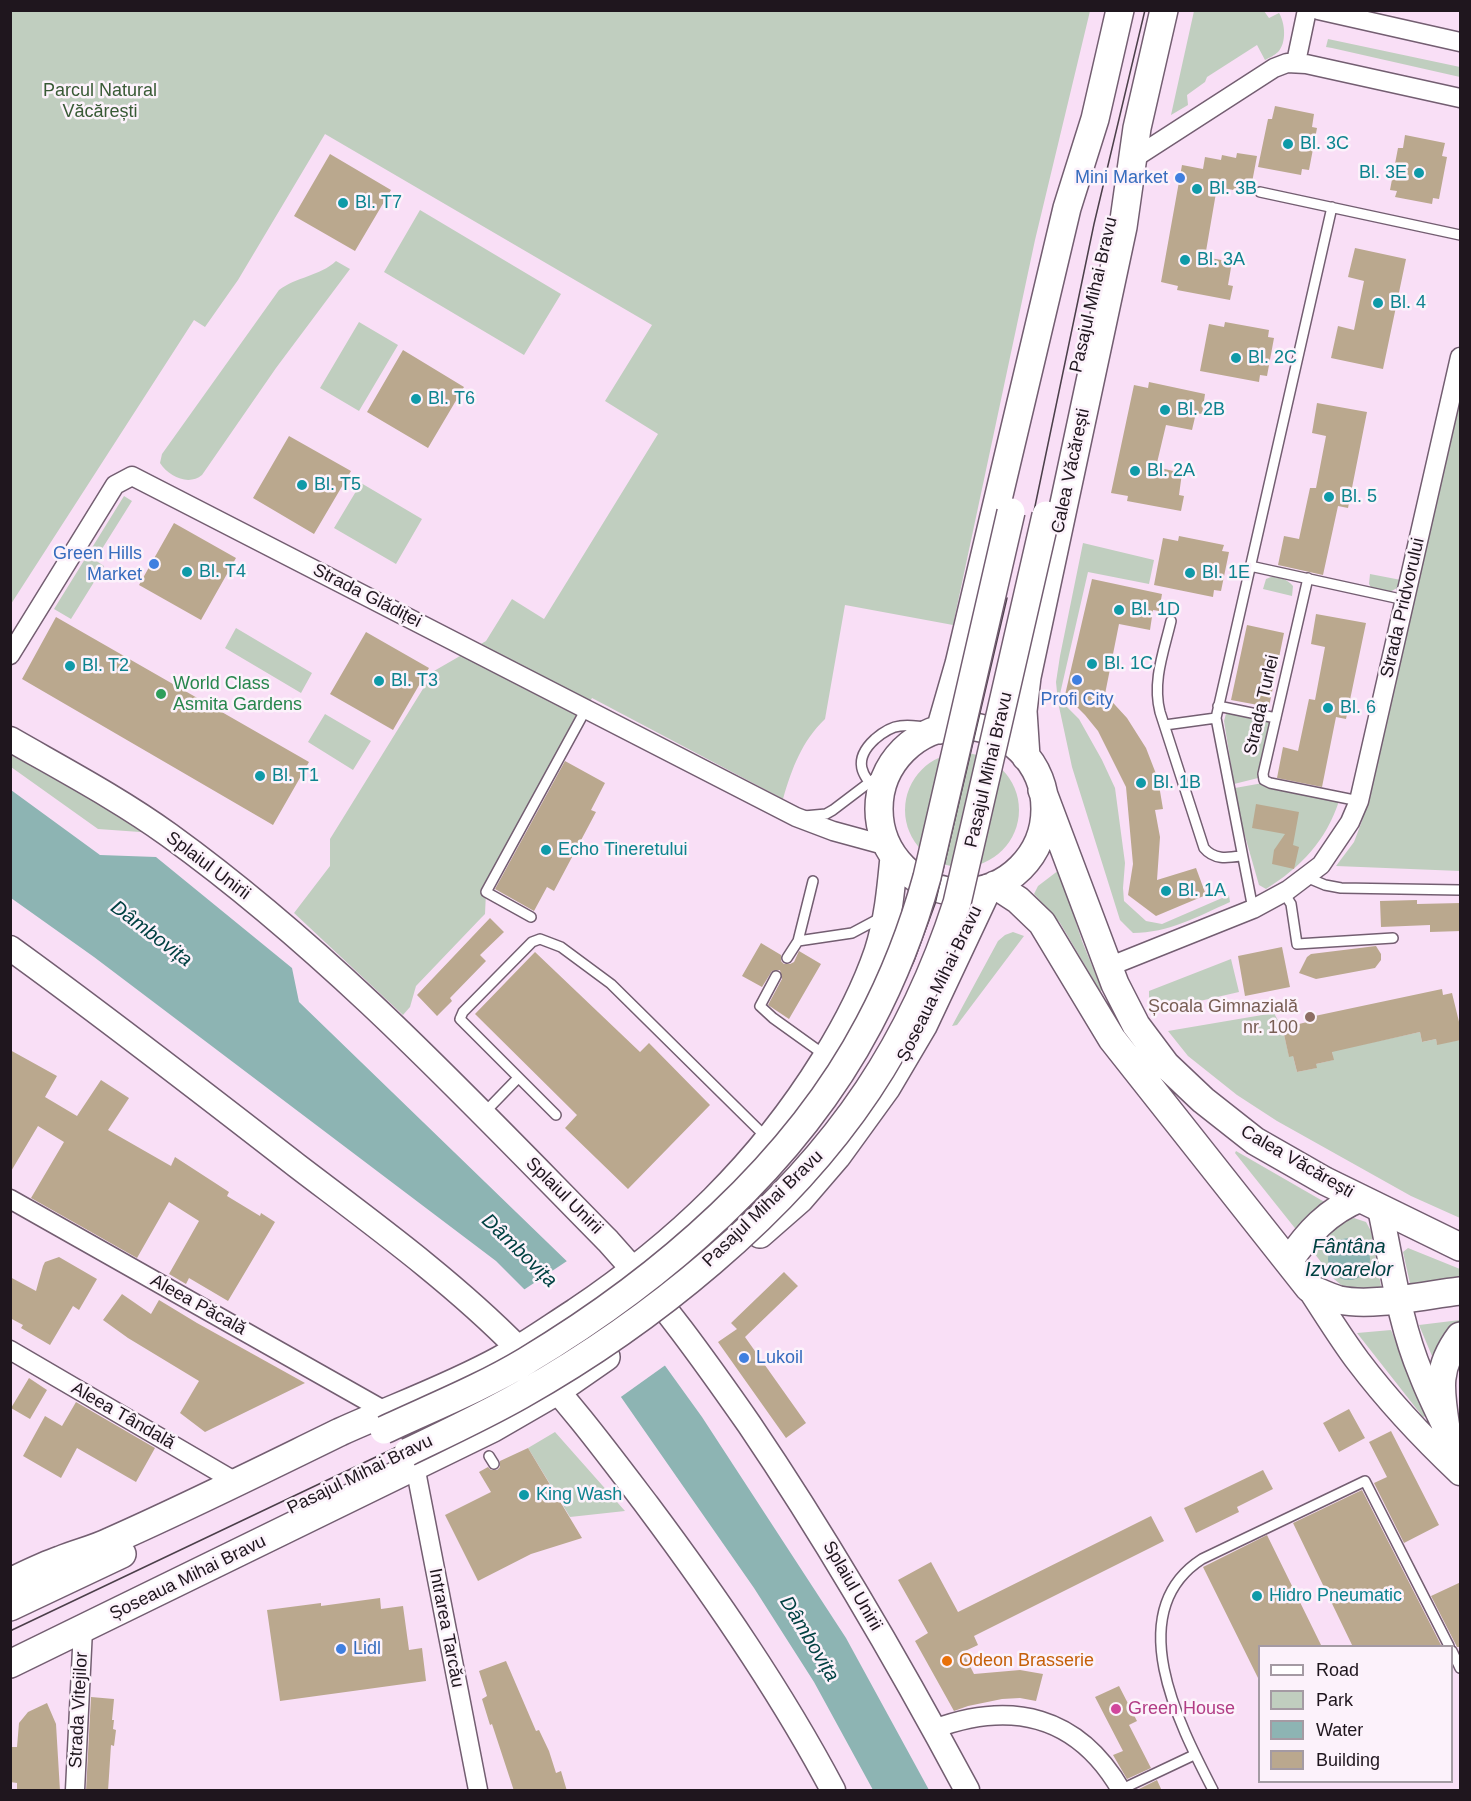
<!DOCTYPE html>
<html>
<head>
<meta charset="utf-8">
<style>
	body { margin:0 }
	#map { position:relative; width:1471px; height:1801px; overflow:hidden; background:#f9dff6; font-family:Helvetica,sans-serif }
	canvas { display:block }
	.frame { position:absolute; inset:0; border:12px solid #1f161e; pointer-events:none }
	.legend { position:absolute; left:1258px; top:1645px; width:195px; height:138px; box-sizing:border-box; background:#fcf2fb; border:2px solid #a49aa3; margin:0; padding:8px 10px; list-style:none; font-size:18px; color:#1f161e }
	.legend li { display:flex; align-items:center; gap:12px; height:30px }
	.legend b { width:30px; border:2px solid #a49aa3 }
</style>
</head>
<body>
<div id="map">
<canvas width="1471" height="1801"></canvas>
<div class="frame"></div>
<ul class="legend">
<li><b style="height:8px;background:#fff"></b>Road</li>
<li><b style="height:16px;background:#c0cebf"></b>Park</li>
<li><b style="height:16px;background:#8db4b3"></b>Water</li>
<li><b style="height:16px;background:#baa88e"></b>Building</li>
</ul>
</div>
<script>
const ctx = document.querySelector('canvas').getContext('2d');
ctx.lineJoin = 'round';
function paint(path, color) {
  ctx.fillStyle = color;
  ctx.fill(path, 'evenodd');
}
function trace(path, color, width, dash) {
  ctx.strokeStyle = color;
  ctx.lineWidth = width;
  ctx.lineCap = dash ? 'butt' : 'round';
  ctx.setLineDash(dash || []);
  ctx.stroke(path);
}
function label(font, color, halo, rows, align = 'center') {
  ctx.font = font + ' Helvetica,sans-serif';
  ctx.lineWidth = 5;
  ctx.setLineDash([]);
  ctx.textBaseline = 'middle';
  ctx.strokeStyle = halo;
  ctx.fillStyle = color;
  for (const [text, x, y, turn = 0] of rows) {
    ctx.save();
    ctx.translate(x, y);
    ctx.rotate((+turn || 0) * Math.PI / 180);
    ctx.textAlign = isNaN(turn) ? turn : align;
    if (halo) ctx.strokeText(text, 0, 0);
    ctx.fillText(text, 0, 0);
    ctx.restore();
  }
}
paint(new Path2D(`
	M 10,11 L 1090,11 L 1035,240 L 953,625 L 845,605 L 825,719 C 802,741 792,768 783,799 L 592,698 L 486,892 L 485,914 L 482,917 L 416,986 L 410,1007 L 403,1015 L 294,913 L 330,866 L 330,839 L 434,671 L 486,641 L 512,599 L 544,619 L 658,434 L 605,401 L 652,325 L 325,134 L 238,280 L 205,327 L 194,320 L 11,604 Z
	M 1194,11 L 1264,11 L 1269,18 L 1279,13 C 1285,22 1287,43 1278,52 C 1275,55 1269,58 1265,60 L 1257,45 L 1207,77 L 1205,82 L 1187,95 L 1188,105 L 1171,115 Z
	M 1328,39 L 1460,67 L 1460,77 L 1332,48 L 1326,47 Z
	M 420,210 L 561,294 L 524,355 L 384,272 Z
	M 336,261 L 350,269 L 276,368 L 202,475 C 189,486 169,477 160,463 L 162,454 L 279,290 C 296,277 320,276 336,261 Z
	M 359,322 L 398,345 L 359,411 L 320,388 Z
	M 1460,374 L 1460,871 L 1336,866 L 1354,842 L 1362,821 Z
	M 361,483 L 422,519 L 396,564 L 334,528 Z
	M 124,496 L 132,501 L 95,560 L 104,566 L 71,619 L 54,609 Z
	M 1083,543 L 1154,560 L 1149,584 L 1088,572 L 1060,694 L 1064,704 L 1079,719 L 1102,760 L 1115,788 L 1125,863 L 1123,888 L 1124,901 L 1146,921 L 1162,924 L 1229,895 L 1230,902 C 1199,916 1168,933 1133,933 L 1120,920 L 1072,767 L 1058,702 L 1056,682 L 1060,656 Z
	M 1370,574 L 1401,580 L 1399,587 L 1388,593 L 1372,589 L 1369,584 Z
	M 1271,577 C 1280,577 1287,579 1293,586 L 1292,596 L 1263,589 L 1266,579 Z
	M 236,628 L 312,673 L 301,693 L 225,648 Z
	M 1227,710 L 1273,720 L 1262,777 L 1234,784 L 1224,721 Z
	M 325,714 L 371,741 L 353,770 L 308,742 Z
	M 11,739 L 168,834 L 98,829 L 11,767 Z
	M905 810a57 57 0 1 1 114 0a57 57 0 1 1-114 0Z
	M 1263,783 L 1339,801 C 1326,841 1301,867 1266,889 L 1259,885 L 1243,829 L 1235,788 Z
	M 1059,870 L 1082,941 L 1102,990 L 1100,991 L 1060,923 L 1034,894 L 1038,886 Z
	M 1013,932 L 1024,936 L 957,1025 L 952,1026 L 998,941 L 1005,935 Z
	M 1231,959 L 1239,992 L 1156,1011 L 1149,997 L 1149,991 Z
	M 1274,1013 L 1283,1030 L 1289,1056 L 1293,1056 L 1297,1072 L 1316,1068 L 1316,1064 L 1333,1060 L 1332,1051 L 1420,1032 L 1422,1042 L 1436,1039 L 1437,1044 L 1460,1040 L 1460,1218 L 1411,1196 L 1277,1121 L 1237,1095 L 1188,1056 L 1168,1031 Z
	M 1236,1151 L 1328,1204 L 1298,1232 L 1235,1153 Z
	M 1354,1218 L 1366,1222 L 1371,1231 L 1382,1292 L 1346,1289 L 1334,1279 L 1311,1249 L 1340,1223 ZM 1340,1240 L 1363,1243 L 1369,1253 L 1369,1265 L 1330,1266 C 1327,1255 1330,1247 1340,1240 Z
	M 1408,1248 L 1460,1269 L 1460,1284 L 1411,1288 L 1403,1252 Z
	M 1460,1320 L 1460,1324 L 1432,1356 L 1419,1325 Z
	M 1391,1330 L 1427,1416 L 1423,1417 L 1357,1333 Z
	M 555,1432 L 625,1511 L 570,1517 L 528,1448 Z`), '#c0cebf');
paint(new Path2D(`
	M 11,790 L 100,855 L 156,857 L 292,968 L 299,1002 L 578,1272 L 653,1349 L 702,1417 L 846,1638 L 929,1790 L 873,1790 L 814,1682 L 754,1588 L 614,1387 L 542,1307 L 496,1261 L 94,957 L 11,898 Z
	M1328 1259a21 21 0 1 1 42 0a21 21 0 1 1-42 0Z`), '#8db4b3');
paint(new Path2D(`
	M 570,1259 L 655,1347 L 667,1364 L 618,1399 L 540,1309 L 522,1291 Z`), '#f9dff6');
paint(new Path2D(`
	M 1275,106 L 1314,114 L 1312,127 L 1317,128 L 1309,170 L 1302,169 L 1301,175 L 1258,167 L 1268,119 L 1272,119 Z
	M 1405,135 L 1445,143 L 1442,156 L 1447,157 L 1439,199 L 1433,198 L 1432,204 L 1395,197 L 1397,191 L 1390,190 L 1398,148 L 1403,148 Z
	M 1237,153 L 1257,156 L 1250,193 L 1217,187 L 1205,257 L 1232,262 L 1228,285 L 1233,286 L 1230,300 L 1177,290 L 1178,286 L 1161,282 L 1182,165 L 1203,169 L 1205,157 L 1221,160 L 1222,155 L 1236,158 Z
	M 330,154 L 391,190 L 355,251 L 294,216 Z
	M 1355,248 L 1406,259 L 1383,369 L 1331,358 L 1338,326 L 1354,330 L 1364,281 L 1348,277 Z
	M 1225,322 L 1269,330 L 1268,337 L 1274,338 L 1267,376 L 1260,375 L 1259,382 L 1200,371 L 1209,324 L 1224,327 Z
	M 403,350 L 464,387 L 428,448 L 367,412 Z
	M 1149,382 L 1205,394 L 1202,414 L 1196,413 L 1192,430 L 1166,425 L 1156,467 L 1182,473 L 1179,495 L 1184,496 L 1181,511 L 1127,501 L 1128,496 L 1111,493 L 1134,385 L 1148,388 Z
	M 1317,403 L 1367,412 L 1348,508 L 1338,506 L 1323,575 L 1278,565 L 1284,536 L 1299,539 L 1310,488 L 1316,488 L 1326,436 L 1312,433 Z
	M 289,436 L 351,471 L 314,534 L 253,498 Z
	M 174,523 L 236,558 L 201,620 L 139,585 Z
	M 1179,536 L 1224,545 L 1222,551 L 1229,552 L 1221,591 L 1214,590 L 1213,597 L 1154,585 L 1163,538 L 1178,541 Z
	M 1092,579 L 1162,594 L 1159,611 L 1153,610 L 1150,630 L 1119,624 L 1105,694 L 1127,718 L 1146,748 L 1158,779 L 1163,809 L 1155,810 L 1160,837 L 1157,880 L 1196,868 L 1206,895 L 1156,916 L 1128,895 L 1133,864 L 1126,787 L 1098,731 L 1085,715 L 1065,695 Z
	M 1316,614 L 1366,623 L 1346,719 L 1336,717 L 1322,787 L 1277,778 L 1283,747 L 1298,751 L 1309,699 L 1315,700 L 1325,647 L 1311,644 Z
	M 56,617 L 309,762 L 273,825 L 22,679 Z
	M 1247,625 L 1284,633 L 1269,707 L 1231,700 Z
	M 366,632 L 429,668 L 393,730 L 330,694 Z
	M 565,761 L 605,783 L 591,810 L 596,812 L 554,891 L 547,887 L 534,911 L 495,889 Z
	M 1256,804 L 1299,812 L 1293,845 L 1299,847 L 1294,869 L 1272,864 L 1274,850 L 1285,834 L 1252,828 Z
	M 1417,900 L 1417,904 L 1461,903 L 1461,931 L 1430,932 L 1430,925 L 1381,927 L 1380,901 Z
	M 490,918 L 504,932 L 480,955 L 486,961 L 450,998 L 452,1001 L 437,1016 L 417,995 Z
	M 761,943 L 781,955 L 781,961 L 784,964 L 790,964 L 794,962 L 799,951 L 821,964 L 789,1019 L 768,1005 L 782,979 L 780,970 L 772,971 L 762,987 L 742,976 Z
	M 1376,946 L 1381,954 L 1381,960 L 1375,968 L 1316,979 L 1299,973 L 1307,957 L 1311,954 Z
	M 1282,947 L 1290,987 L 1245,996 L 1238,956 Z
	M 535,952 L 640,1052 L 649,1043 L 710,1105 L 628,1189 L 565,1128 L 577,1115 L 475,1014 Z
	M 1442,989 L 1443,995 L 1452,993 L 1461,1030 L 1461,1040 L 1437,1045 L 1436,1039 L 1422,1042 L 1420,1032 L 1332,1052 L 1334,1060 L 1316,1064 L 1317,1068 L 1297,1072 L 1293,1056 L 1289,1057 L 1283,1030 L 1291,1028 L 1291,1026 L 1311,1021 L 1310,1017 Z
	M 10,1050 L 57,1076 L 45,1097 L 77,1116 L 101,1080 L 129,1098 L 108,1130 L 171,1166 L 175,1157 L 229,1192 L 227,1196 L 260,1216 L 261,1213 L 275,1222 L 228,1301 L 189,1278 L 186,1284 L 169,1274 L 199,1221 L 169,1202 L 137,1258 L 31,1198 L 64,1142 L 38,1126 L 10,1173 Z
	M 59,1257 L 97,1279 L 79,1310 L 73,1306 L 50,1345 L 21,1328 L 23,1325 L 10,1318 L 10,1277 L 36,1291 L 43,1266 L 45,1262 Z
	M 784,1272 L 798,1286 L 745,1337 L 806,1423 L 786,1438 L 718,1342 L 737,1329 L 731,1323 Z
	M 122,1294 L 151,1314 L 159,1300 L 197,1323 L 305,1383 L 205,1432 L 180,1413 L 199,1381 L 128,1338 L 103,1320 Z
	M 29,1378 L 47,1390 L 30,1419 L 11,1408 Z
	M 76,1402 L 155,1448 L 136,1482 L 77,1448 L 61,1478 L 23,1456 L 45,1416 L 62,1426 Z
	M 1349,1409 L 1365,1438 L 1339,1452 L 1323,1423 Z
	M 1391,1431 L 1439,1525 L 1404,1543 L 1374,1483 L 1387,1477 L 1369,1442 Z
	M 528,1448 L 582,1538 L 531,1554 L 478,1581 L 445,1515 L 491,1492 L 479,1472 L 488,1467 L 491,1470 L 497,1470 L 500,1467 L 500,1461 Z
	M 1263,1470 L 1273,1489 L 1237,1507 L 1239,1512 L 1196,1533 L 1184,1508 Z
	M 1362,1490 L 1442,1647 L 1353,1647 L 1293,1523 Z
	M 1151,1516 L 1164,1541 L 974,1636 L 978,1645 L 963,1652 L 974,1674 L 1020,1670 L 1043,1674 L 1036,1701 L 1020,1698 L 1002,1699 L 968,1706 L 954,1711 L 915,1641 L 928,1633 L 898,1580 L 931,1562 L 958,1612 Z
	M 1267,1535 L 1322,1647 L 1260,1647 L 1260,1682 L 1203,1567 Z
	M 1461,1582 L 1461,1647 L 1457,1647 L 1431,1596 Z
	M 380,1598 L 381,1609 L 403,1606 L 409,1650 L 422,1648 L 426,1681 L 280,1701 L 267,1610 L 321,1603 L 321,1606 Z
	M 506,1661 L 536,1731 L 539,1730 L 549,1751 L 556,1773 L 561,1771 L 567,1791 L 514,1791 L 492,1724 L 490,1725 L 482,1699 L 487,1696 L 479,1671 Z
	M 1119,1686 L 1137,1721 L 1129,1725 L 1151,1768 L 1127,1779 L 1113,1755 L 1123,1751 L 1095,1697 Z
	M 91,1697 L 114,1699 L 112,1720 L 114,1720 L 113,1729 L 116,1730 L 114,1746 L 111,1745 L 108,1791 L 86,1791 Z
	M 47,1703 L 56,1724 L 60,1791 L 17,1791 L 17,1783 L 10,1782 L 10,1747 L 17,1747 L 19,1723 L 28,1712 Z
	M 1157,1780 L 1162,1791 L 1135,1791 Z`), '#baa88e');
const lane = new Path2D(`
	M 1260,192 L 1460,235
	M 1250,566 L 1405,600
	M 1308,578 L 1263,774 L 1264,780 L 1270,783 L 1359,801
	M 1171,621 C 1164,651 1152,681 1160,712 L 1204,848 C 1214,860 1227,858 1241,856
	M 1218,706 L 1276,718
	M 1165,725 L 1216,718
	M 880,794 C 861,776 852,760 875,739 C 882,733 890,727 900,726 C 912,724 925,727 937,729
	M 804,816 L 826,814 L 833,810 L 891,766
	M 1306,877 L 1325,885 L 1341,888 L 1460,890
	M 1284,893 L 1291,904 L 1297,944 L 1393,938
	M 1253,909 L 1216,718 L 1332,207
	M 531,917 L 486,892 L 586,709
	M 798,941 L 813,881
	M 787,958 L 798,941 L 852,933 L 882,917
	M 776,976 L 760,1006 L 773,1018 L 826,1056
	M 484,1113 L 518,1078
	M 556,1115 L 460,1019 L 463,1012 L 532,942 L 540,939 L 561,947 L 611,984 L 767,1138
	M 489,1456 L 494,1464
	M 1452,1651 L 1460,1668
	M 1120,1790 L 1194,1755
	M 1213,1790 C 1180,1726 1120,1612 1202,1559 L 1365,1481 L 1449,1646`);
const street = new Path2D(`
	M 1318,10 L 1460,42
	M 1296,62 L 1307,10
	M 1133,159 L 1274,68 L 1287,63 L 1306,64 L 1460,98
	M 10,655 L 115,485 L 132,476 L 796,817 L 833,831 L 888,846
	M 1108,967 L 1253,909 L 1288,890 L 1321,865 L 1350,822 L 1359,801 L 1460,357
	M 10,1199 L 385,1411
	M 10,1350 L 236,1482
	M 415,1466 L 478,1790
	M 934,1729 C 1012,1700 1078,1716 1121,1790
	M 75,1790 L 83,1629`);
const secondary = new Path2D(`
	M 10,739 C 64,770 119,799 169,835 C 331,952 469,1100 608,1241 C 660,1298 705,1361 749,1424 C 829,1542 900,1665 967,1790
	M 10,948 C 107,1018 202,1092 296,1165 C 372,1223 451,1280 518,1348 C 565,1396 606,1451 647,1505 C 715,1596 780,1690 833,1790
	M 1380,1209 C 1392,1264 1399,1322 1421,1374 C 1432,1403 1447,1430 1460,1458
	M 1309,1288 C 1325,1312 1340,1337 1358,1361 C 1389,1402 1423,1438 1460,1473`);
const primary = new Path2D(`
	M879 809a83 83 0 1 1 166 0a83 83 0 1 1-166 0Z
	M 940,730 L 959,664 L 1067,208 L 1095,119 L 1120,10
	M 1026,757 L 1023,711 L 1027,677 L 1123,227 L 1137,128 L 1164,10
	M 1042,790 L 1115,984 L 1136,1025 L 1166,1065 L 1203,1100 L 1255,1141 L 1325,1181 L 1460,1247
	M 995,885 L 1018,900 L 1042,923 L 1112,1039 L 1309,1288 C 1319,1292 1329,1297 1339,1300 C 1373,1307 1425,1295 1460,1291
	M 760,1234 L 800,1199 L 837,1156 L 887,1087 L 923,1026 L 988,888
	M 1289,1261 C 1308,1233 1328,1211 1360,1198
	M 1446,1428 C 1440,1390 1436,1368 1460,1336
	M 10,1582 C 27,1574 43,1566 60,1560 C 77,1553 95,1549 111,1541 C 188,1507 264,1469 340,1432 C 393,1408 449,1388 500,1360 C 526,1346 551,1328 576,1312 C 678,1243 760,1165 825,1060 C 846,1026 865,990 878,952 C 888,921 891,889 894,857
	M 10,1607 L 122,1554
	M 10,1664 L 493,1428 L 557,1391 L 606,1357`);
trace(lane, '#735e71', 12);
trace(street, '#735e71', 21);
trace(secondary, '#735e71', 27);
trace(primary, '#735e71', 30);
trace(lane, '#fff', 9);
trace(street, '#fff', 18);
trace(secondary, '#fff', 24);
trace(primary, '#fff', 27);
trace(new Path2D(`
	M 842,1092 L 870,1047 L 898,995 L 914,961 L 935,904 L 1007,598
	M 10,1631 L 462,1416 L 515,1390 L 564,1360 L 677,1278 L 736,1226 L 786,1176 L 837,1115 L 879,1052 L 924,965 L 946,907 L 988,731 L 1094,224 L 1145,10`), '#4c3f4a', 1.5);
const primaryBridge = new Path2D(`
	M 384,1430 C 431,1408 481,1388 526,1361 C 661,1280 795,1165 869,1024 C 894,977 913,928 927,877 L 1011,512
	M 408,1452 C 445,1434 484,1416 521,1395 C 649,1323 786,1213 868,1090 C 906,1033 936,968 957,903 L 1046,515`);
trace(primaryBridge, '#735e71', 30, []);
trace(primaryBridge, '#fff', 27);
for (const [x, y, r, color] of [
	[1288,144,6,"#0f9aa8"],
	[1419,173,6,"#0f9aa8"],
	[1180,178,6,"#3f7fe0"],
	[1197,189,6,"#0f9aa8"],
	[343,203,6,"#0f9aa8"],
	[1185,260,6,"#0f9aa8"],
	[1378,303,6,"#0f9aa8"],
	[1236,358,6,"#0f9aa8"],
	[416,399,6,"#0f9aa8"],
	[1165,410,6,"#0f9aa8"],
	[1135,471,6,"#0f9aa8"],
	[302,485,6,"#0f9aa8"],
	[1329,497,6,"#0f9aa8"],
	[154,564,6,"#3f7fe0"],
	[187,572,6,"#0f9aa8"],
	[1190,573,6,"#0f9aa8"],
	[1119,610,6,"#0f9aa8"],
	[1092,664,6,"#0f9aa8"],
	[70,666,6,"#0f9aa8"],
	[1077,680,6,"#3f7fe0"],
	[379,681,6,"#0f9aa8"],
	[161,694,6,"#2e9e5b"],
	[1328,708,6,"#0f9aa8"],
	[260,776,6,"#0f9aa8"],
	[1141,783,6,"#0f9aa8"],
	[546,850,6,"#0f9aa8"],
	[1166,891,6,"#0f9aa8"],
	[1310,1017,6,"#8d6e63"],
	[744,1358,6,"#3f7fe0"],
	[524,1495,6,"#0f9aa8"],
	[1257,1596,6,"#0f9aa8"],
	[341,1649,6,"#3f7fe0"],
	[947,1661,6,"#e8710a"],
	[1116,1709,6,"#d1479c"]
]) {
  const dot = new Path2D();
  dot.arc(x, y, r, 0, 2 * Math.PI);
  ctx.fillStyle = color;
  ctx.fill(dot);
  trace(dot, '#fcf2fb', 2);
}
label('18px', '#385a35', '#fcf2fb', [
	["Parcul Natural",100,91],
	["Văcărești",100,112]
]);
label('18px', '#0d838f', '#fcf2fb', [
	["Bl. 3C",1300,144],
	["Bl. 3E",1407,173,"right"],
	["Bl. 3B",1209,189],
	["Bl. T7",355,203],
	["Bl. 3A",1197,260],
	["Bl. 4",1390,303],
	["Bl. 2C",1248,358],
	["Bl. T6",428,399],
	["Bl. 2B",1177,410],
	["Bl. 2A",1147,471],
	["Bl. T5",314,485],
	["Bl. 5",1341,497],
	["Bl. T4",199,572],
	["Bl. 1E",1202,573],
	["Bl. 1D",1131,610],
	["Bl. 1C",1104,664],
	["Bl. T2",82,666],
	["Bl. T3",391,681],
	["Bl. 6",1340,708],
	["Bl. T1",272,776],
	["Bl. 1B",1153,783],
	["Echo Tineretului",558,850],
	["Bl. 1A",1178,891],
	["King Wash",536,1495],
	["Hidro Pneumatic",1269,1596]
], 'left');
label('18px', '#366cbe', '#fcf2fb', [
	["Mini Market",1168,178],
	["Green Hills",142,554],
	["Market",142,575],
	["Profi City",1077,700,"center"],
	["Lukoil",756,1358,"left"],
	["Lidl",353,1649,"left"]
], 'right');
label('18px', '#1f161e', '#fcf2fb', [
	["Pasajul Mihai Bravu",1094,295,-77],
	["Calea Văcărești",1071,471,-78],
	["Strada Glădiței",367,596,27],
	["Strada Pridvorului",1403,608,-77],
	["Strada Turlei",1262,705,-77],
	["Pasajul Mihai Bravu",989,770,-77],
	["Splaiul Unirii",208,866,37],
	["Șoseaua Mihai Bravu",940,984,-64],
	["Calea Văcărești",1297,1162,30],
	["Splaiul Unirii",564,1196,45],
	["Pasajul Mihai Bravu",763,1209,-44],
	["Aleea Păcală",198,1305,29],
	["Aleea Tândală",123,1416,30],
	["Pasajul Mihai Bravu",360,1475,-26],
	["Șoseaua Mihai Bravu",188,1578,-26],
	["Splaiul Unirii",852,1586,60],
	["Intrarea Tarcău",446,1628,79],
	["Strada Vitejilor",79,1710,-87]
]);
label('18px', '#27864d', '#fcf2fb', [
	["World Class",173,684],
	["Asmita Gardens",173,705]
], 'left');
label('18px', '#785e54', '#fcf2fb', [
	["Școala Gimnazială",1298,1007],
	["nr. 100",1298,1028]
], 'right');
label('18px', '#c56008', '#fcf2fb', [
	["Odeon Brasserie",959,1661]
], 'left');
label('18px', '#b23c85', '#fcf2fb', [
	["Green House",1128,1709]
], 'left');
label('italic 20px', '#014142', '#fcf2fb', [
	["Dâmbovița",151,934,37],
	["Fântâna",1349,1247],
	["Izvoarelor",1349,1270],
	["Dâmbovița",519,1251,44],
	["Dâmbovița",809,1639,59]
]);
</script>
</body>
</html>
